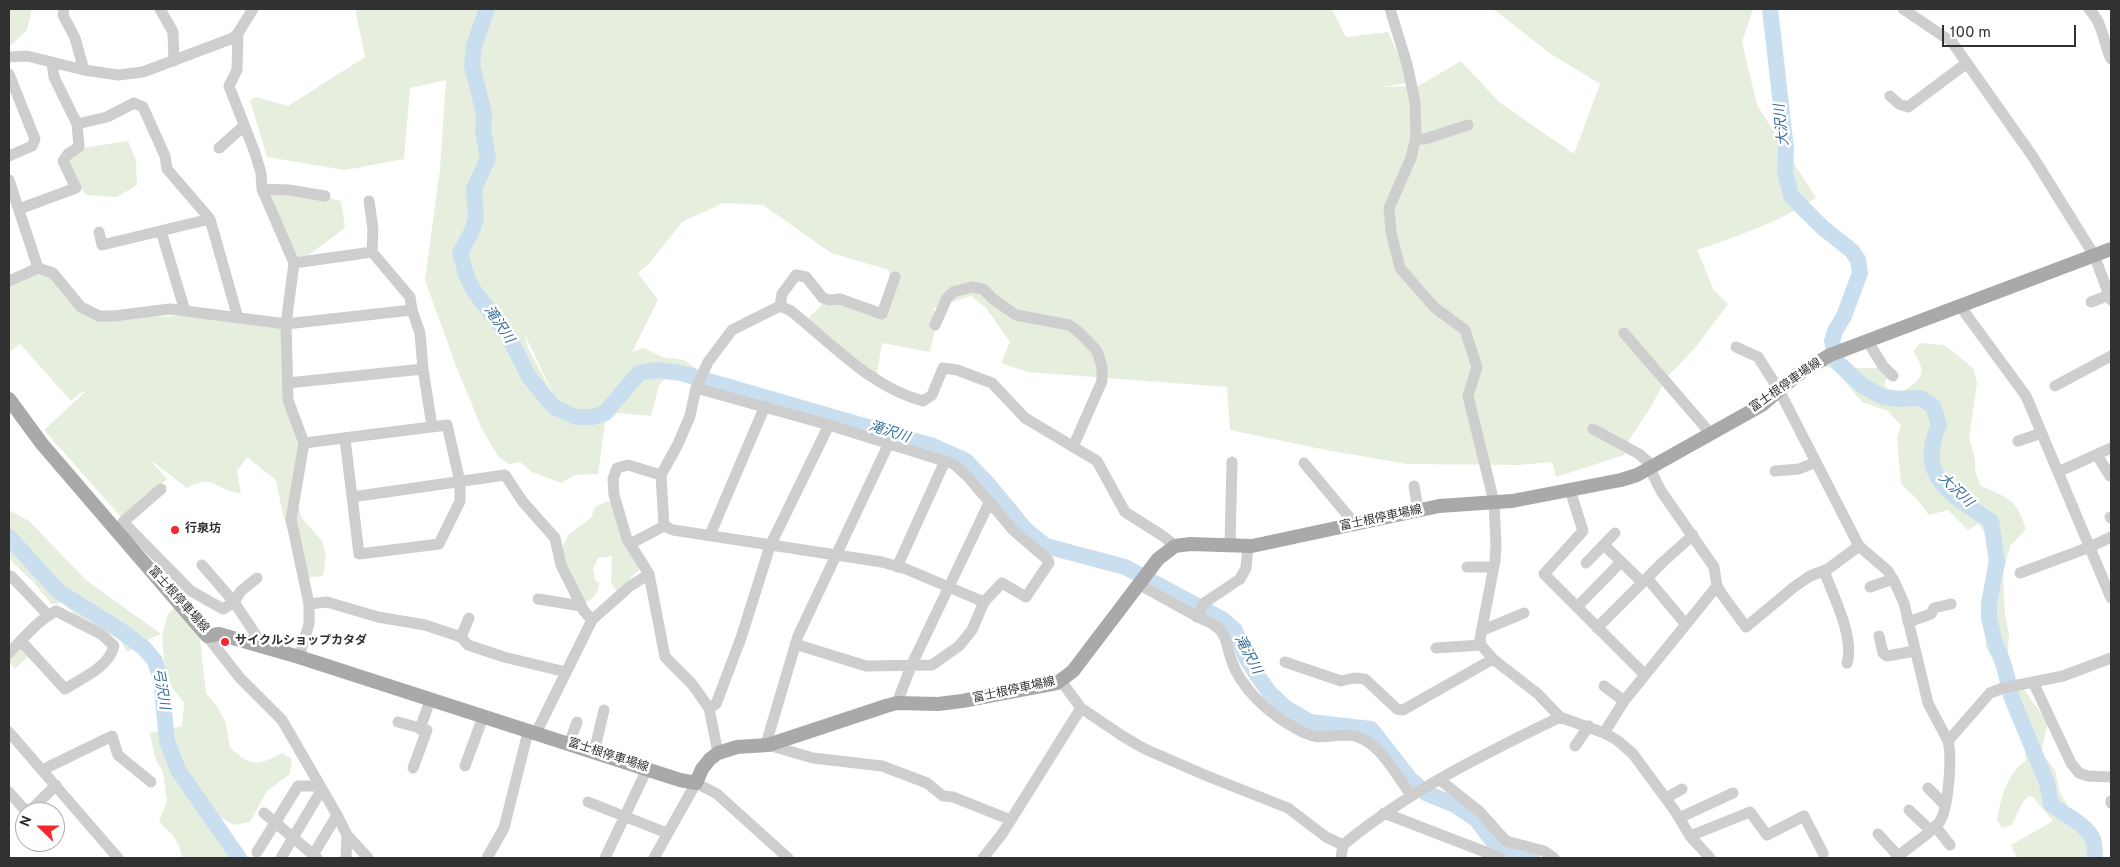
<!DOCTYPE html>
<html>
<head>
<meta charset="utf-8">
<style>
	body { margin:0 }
	#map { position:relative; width:2120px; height:867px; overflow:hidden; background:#fff; font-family:Overpass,sans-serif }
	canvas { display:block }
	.frame { position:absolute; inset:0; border:10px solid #313131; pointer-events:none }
	.north { position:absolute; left:15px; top:802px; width:50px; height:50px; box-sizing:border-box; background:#fff; border:1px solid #adadad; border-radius:50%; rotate:292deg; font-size:14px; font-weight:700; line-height:20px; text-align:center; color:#313131 }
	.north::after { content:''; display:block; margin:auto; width:18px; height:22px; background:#f5262d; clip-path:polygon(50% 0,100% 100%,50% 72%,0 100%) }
	.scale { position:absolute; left:1942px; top:25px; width:134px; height:22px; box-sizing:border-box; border:2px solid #313131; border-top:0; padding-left:6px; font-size:15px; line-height:18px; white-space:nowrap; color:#313131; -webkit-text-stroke:4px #fff; paint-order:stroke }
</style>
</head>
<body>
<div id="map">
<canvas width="2120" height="867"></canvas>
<div class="frame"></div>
<div class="north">N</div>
<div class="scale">100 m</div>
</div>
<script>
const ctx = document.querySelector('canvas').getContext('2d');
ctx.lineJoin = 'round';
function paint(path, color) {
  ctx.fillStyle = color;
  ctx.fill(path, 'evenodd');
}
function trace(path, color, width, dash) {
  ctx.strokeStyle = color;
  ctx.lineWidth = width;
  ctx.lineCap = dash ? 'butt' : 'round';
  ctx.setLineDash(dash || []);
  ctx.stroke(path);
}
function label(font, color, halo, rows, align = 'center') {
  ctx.font = font + ' Overpass,"Noto Sans JP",sans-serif';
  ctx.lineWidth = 5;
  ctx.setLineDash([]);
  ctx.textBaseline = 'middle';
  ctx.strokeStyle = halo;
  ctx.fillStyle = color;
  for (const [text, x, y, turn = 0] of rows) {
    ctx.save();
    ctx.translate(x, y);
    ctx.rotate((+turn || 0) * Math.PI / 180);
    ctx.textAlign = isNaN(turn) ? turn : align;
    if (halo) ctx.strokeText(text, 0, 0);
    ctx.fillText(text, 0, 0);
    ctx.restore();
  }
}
paint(new Path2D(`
	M 9,9 L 32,9 L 27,30 L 9,47 Z
	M 355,9 L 1332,9 L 1346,37 L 1388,32 L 1411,82 L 1383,87 L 1418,86 L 1461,61 L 1499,102 L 1574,154 L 1600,84 L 1551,54 L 1493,9 L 1753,9 L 1742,42 L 1757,105 L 1816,198 C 1761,233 1696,250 1634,269 L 1697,250 L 1714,290 L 1728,304 L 1695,348 L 1667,377 L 1649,410 L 1629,440 L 1624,455 L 1556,477 L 1552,462 L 1519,465 L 1407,464 L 1326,450 L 1230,430 L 1227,387 L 1028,372 L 1001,363 L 1010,342 L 986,308 L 971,296 L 932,309 L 939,313 L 930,352 L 882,343 L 876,379 L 807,320 L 824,302 L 836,301 L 878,313 L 892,302 L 889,270 L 831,253 L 763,205 L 723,203 L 682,222 L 648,265 L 638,273 L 658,300 L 632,352 L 644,348 L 662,357 L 684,360 L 697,369 L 695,379 L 665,379 L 659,385 L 651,416 L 618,413 L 605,423 L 598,474 L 575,475 L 561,483 L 532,472 L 520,462 L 509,464 L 498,456 L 482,429 L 456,366 L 425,280 L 440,169 L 446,80 L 410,88 L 404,159 L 345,170 L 267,157 L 250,100 L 256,97 L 288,106 L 365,57 ZM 525,335 L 557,402 L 528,348 Z
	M 128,141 L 136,160 L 137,185 L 117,197 L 86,195 L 64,164 L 83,148 Z
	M 271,194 L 323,197 L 341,201 L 345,228 L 307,256 L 292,257 Z
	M 38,268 L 52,274 L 96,318 L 179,316 L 284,326 L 299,445 L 295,488 L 301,517 L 322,541 L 326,556 L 323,576 L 304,578 L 283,515 L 276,480 L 247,457 L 237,471 L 241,493 C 216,492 214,472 187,488 L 149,459 L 167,479 L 121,517 L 44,430 L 85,392 L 83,391 L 71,401 L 20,344 L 9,352 L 9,281 Z
	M 1920,343 L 1943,345 L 1951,350 L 1973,368 L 1977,383 L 1969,437 L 1975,460 L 1975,472 L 1981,486 C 2008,498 2016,498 2026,529 L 2010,546 L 2003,574 L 2005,614 L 2009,635 L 2008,653 L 2017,681 L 2007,683 L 1986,648 L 1985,604 L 1989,541 L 1979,524 L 1968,530 L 1948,510 L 1929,515 L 1916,498 L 1901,484 L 1897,437 L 1901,426 L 1888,411 L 1862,402 L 1834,369 L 1824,366 L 1837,351 L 1856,368 L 1881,368 L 1889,372 L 1884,385 L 1895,394 C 1905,391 1925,380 1921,367 C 1919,361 1916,357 1914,351 Z
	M 607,501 L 615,504 L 640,569 L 632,576 L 628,586 L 617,592 L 611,582 L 612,556 L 598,558 L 593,569 L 595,580 L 599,583 C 598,594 594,599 584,603 L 560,553 L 568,535 L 591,518 L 595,507 Z
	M 9,510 L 29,521 L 86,580 L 161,634 L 145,641 L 127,652 L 121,641 L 78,617 L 62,603 L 52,604 L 32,581 L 9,559 Z
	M 183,599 L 200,640 L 206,693 L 218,708 L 226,723 L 230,748 C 252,767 257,766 282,753 L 292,759 L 290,774 L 267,791 L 250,822 L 234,825 L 224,819 L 202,817 L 229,844 L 234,858 L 182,858 C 180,842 171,832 159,822 L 167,801 L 163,772 L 155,758 L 150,733 L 182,726 L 184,703 L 171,686 L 165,670 L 162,636 L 168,614 Z
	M 19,647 L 28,656 L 15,669 L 9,663 L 9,657 Z
	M 2006,687 L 2022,687 L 2048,723 L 2041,752 L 2055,770 L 2059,790 L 2069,808 L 2085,818 L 2101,836 L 2103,858 L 2017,858 L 2011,845 L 2053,821 L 2032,796 L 2027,797 C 2019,806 2017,815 2012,825 L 2002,828 L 1997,820 C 2001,799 2007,772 2026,761 L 2023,735 L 2019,730 Z`), '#e6efde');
trace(new Path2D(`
	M 487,9 L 474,46 L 472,66 L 484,113 L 483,131 L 488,158 L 474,189 L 476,219 L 471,233 L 460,253 L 467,277 L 474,291 L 508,335 L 529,377 L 554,407 L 576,417 L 593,417 L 605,413 L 639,373 L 657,370 L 681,373 L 933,446 L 958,457 L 966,461 L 988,484 L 1026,530 L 1046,546 L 1125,567 L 1222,619 L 1235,630 L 1246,658 L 1257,675 L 1269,692 L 1286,708 L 1310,722 L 1371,729 L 1410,779 L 1426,793 L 1455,805 L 1476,819 L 1494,843 L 1532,858
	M 1770,9 L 1786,149 L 1785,172 L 1791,196 L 1822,227 L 1852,251 L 1858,260 L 1860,273 L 1844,316 L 1835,331 L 1832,341 L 1838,363 L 1863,386 L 1883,397 L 1901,399 L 1920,398 L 1933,406 L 1939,425 C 1915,477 1953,496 1991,521 L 1997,562 L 1989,603 L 1989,618 L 1994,639 L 2005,669 L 2011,696 L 2047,783 L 2051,804 C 2070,820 2100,827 2094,858
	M 9,537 L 58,591 L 120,630 L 144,648 L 155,661 L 161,680 L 167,741 L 178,770 L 239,858`), '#c9dff0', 16);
trace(new Path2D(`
	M 64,9 L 63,15 L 75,38 L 84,70
	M 160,9 L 173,32 L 174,61
	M 1390,9 L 1407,64 L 1415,102 L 1416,137 L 1411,158 L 1389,208 L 1391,232 L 1400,268 L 1434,307 L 1465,330 L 1477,367 L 1468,396 L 1494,502 L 1496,545 L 1495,561 L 1480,639 L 1481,645 L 1493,659 L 1538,694 L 1560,717 L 1604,733 L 1617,740 L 1633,754 L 1675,811 L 1690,836 L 1710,858
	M 1903,9 L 1952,42 L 2033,157 L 2094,255 L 2111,300
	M 2089,9 C 2103,23 2103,42 2111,59
	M 238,33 L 237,70 L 229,86 L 255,153 L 261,173 L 262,189 L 294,263
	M 9,57 L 27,56 L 84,70 L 118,75 L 143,72 L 233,38 L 238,33 L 253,9
	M 52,63 L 54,77 L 77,124 L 107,117 L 134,103 L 143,107 L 165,156 L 167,169 L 210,219 L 238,318
	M 9,74 L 35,139 L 32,146 L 9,156
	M 1890,96 L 1899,104 L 1908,107 L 1967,63
	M 1416,139 L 1425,139 L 1468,125
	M 219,148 L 244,126
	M 9,180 L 38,268
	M 262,189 L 289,190 L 325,196
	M 369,201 L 373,229 L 372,252 L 410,297 L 412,310 L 420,333 L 423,369 L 432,426
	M 19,209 L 76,188 L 63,161 L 68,154 L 79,147 L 77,124
	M 161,231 L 185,311
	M 99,232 L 102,245 L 210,219
	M 9,281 L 38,268 L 53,273 L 81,307 L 99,316 L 114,316 L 170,309 L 286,324 L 412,310
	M 2091,302 L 2109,295
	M 780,306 L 782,294 L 796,275 L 806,277 L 823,298 L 829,300 L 840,299 L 882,314 L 895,277
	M 1960,306 L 2026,396 L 2111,598
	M 935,325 L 947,298 L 953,292 L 972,287 L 983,289 L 993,299 L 1016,315 L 1069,325 L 1080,333 L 1097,351 L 1102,367 L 1102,381 L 1073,447
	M 1624,333 L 1711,434
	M 1867,340 L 1883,366 L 1893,376
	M 1736,347 L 1758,357 L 1779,390 L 1859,546 L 1888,571 L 1895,583 L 1904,603 L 1928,703 L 1948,741
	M 288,383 L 423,369
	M 2055,386 L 2111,356
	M 696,388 L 829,425 L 954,464 L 969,478 L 1013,530 L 1048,560 L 1049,563 L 1026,597 L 1002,583 L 984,602 L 906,569 L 882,562 L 673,530 L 664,526 L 661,475 L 678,444 L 690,416 L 696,388 L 708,362 L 732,330 L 780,306 L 791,311 C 832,344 871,387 923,401 L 932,395 L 943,368 L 957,370 L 992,383 L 1025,418 L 1097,461 L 1125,512 L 1163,536 L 1175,546
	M 1593,429 L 1639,454 L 1654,467
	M 2018,441 L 2042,433
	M 304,443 L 447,425 L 460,482 L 460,501 L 439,544 L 359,554 L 345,439
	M 2097,455 L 2110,476
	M 1304,463 L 1355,524
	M 1650,469 L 1661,491 L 1714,567 L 1717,586 L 1721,593 L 1746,627 L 1794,587 L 1810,576 L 1828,569 L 1859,546
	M 1775,471 L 1799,469 L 1816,462
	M 2058,472 L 2111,448
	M 661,475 L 628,465 L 617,468 L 613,479 L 614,495 L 627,539 L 649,574 L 665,657 L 692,684 L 709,708 L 718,753
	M 1414,486 L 1418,510
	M 161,489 L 123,522 L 191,591 L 223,609 L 234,602 L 264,647
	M 1570,490 L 1583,531 L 1544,574 L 1645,675
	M 352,497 L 505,475 L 523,502 L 555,538 L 561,565 L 584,611 L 592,620
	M 2110,517 L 2111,518
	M 710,535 L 765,406
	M 630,544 L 664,526
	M 1230,545 L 1232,462
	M 1604,545 L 1642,582
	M 1586,563 L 1615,533
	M 202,565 L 234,602 L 241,591 L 257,578
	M 897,567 L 945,461
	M 1467,567 L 1494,567
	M 1824,571 C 1833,595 1855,638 1847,663
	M 2020,573 L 2090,547 L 2111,537
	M 9,578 L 11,576 L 48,615
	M 1647,578 L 1683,621
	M 1138,584 C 1158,595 1178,606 1198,617 C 1204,620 1213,623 1218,628 C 1227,636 1227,648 1231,659 C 1240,688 1270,715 1297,729 C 1319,742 1326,735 1348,735 C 1377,736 1396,775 1411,795
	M 1870,587 L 1893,579
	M 538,599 L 581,606
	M 309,604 L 327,602 L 378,617 L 425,625 L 461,637
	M 1577,607 L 1621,562
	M 1197,617 L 1204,603 L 1240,579 L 1246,568 L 1248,546
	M 469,618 L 461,637 L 468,645 L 504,657 L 566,672
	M 1908,622 L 1931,614 L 1934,608 L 1951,604
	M 1597,628 L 1664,561 L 1693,535
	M 1481,631 L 1524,613
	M 207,636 L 240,678 L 282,720 L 337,815 L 347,835 L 368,858
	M 1879,636 L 1883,653 L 1887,656 L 1915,651
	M 795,644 L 866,666 L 932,665 L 959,646 L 972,630 L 984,602
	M 1436,648 L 1481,645
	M 9,653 C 24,638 38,620 56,611 L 101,634 L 114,646 C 109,667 82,678 65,689 L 21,641
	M 299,657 L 309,624 L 309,604 L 291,519 L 304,443 L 288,400 L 286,324 L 294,263 L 372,252
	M 1285,662 L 1341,681 L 1354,678 L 1365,679 L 1397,709 L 1403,710 L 1493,659
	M 1061,681 L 1081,708 L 1124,737 L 1145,749 L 1207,776 L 1288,808 L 1326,837 L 1343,845 C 1408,791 1484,754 1560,717
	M 2033,682 L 2071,763 L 2079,773 L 2088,776 L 2111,777
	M 1604,686 L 1624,701
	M 897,703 L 911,666 L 989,503
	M 709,708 L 716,704 L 741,638 L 770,546 L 829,425
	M 398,722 L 427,730 L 413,768
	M 420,729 L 430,700
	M 9,732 L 118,858
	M 536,733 L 592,620 L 629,587 L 649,574
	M 1604,733 L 1624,701 L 1717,586
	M 569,744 L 577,722
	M 766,744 L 798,636 L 889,443
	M 768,745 L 813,758 L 882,766 L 927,783 L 943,796 L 953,797 L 1011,820
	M 1575,746 L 1589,726
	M 594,752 L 604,710
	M 465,766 L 483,717
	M 42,770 L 112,736 L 118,755 L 151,782
	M 1440,780 L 1479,811 L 1506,841 L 1544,851 L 1554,858
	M 1928,788 L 1945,805
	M 9,792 L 23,808 L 31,810 L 56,785
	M 1666,798 L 1682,789
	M 588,802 L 667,833
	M 2111,803 L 2111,801
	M 1909,810 L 1930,830
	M 264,813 L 317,858
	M 1384,813 L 1501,858
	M 1679,818 L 1733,793
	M 1935,826 L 1950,845
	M 1878,834 L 1900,858
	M 1690,836 L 1750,812 L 1767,835 L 1804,816 L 1823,853
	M 257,852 L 298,786 L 319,786
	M 313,855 L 337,815
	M 281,858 L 322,789
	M 346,858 L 347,835
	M 487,858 L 504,828 L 528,732
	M 605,858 L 647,769
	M 654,858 L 696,783 L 717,794 L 788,858
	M 983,858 L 1002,834 L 1081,708
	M 1341,858 L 1343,845
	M 1896,858 C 1909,846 1926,837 1938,824 C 1949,812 1952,756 1948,741 L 1990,693 L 2003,688 L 2063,676 L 2111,658`), '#cecece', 11);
trace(new Path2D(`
	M 9,399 L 42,444 L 207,636 L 219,634 L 299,657 L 680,780 L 696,783 L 702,769 L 710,759 L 718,753 L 737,747 L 768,745 L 886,706 L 897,703 L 938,704 L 962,701 L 1057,683 L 1073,671 L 1158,559 L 1175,546 L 1190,544 L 1252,546 L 1439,506 L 1512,501 L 1621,480 L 1637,475 L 1762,405 L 1797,375 L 1830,355 L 2111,249`), '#a9a9a9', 14);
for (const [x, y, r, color] of [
	[175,530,5,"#f5262d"],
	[225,642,5,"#f5262d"]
]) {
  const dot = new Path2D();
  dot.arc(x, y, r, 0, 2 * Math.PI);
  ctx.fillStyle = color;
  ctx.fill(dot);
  trace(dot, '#fff', 2);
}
label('12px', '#313131', '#fff', [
	["富士根停車場線",1786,386,-35],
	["富士根停車場線",1381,519,-12],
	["富士根停車場線",178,600,48],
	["富士根停車場線",1014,691,-12],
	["富士根停車場線",608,756,18]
]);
label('bold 12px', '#313131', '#fff', [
	["行泉坊",185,530],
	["サイクルショップカタダ",235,642]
], 'left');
label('italic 14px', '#36709b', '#fff', [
	["大沢川",1783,125,-96],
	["滝沢川",498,325,56],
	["滝沢川",889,433,18],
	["大沢川",1955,491,44],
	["滝沢川",1247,655,62],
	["弓沢川",160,689,80]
]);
</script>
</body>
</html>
